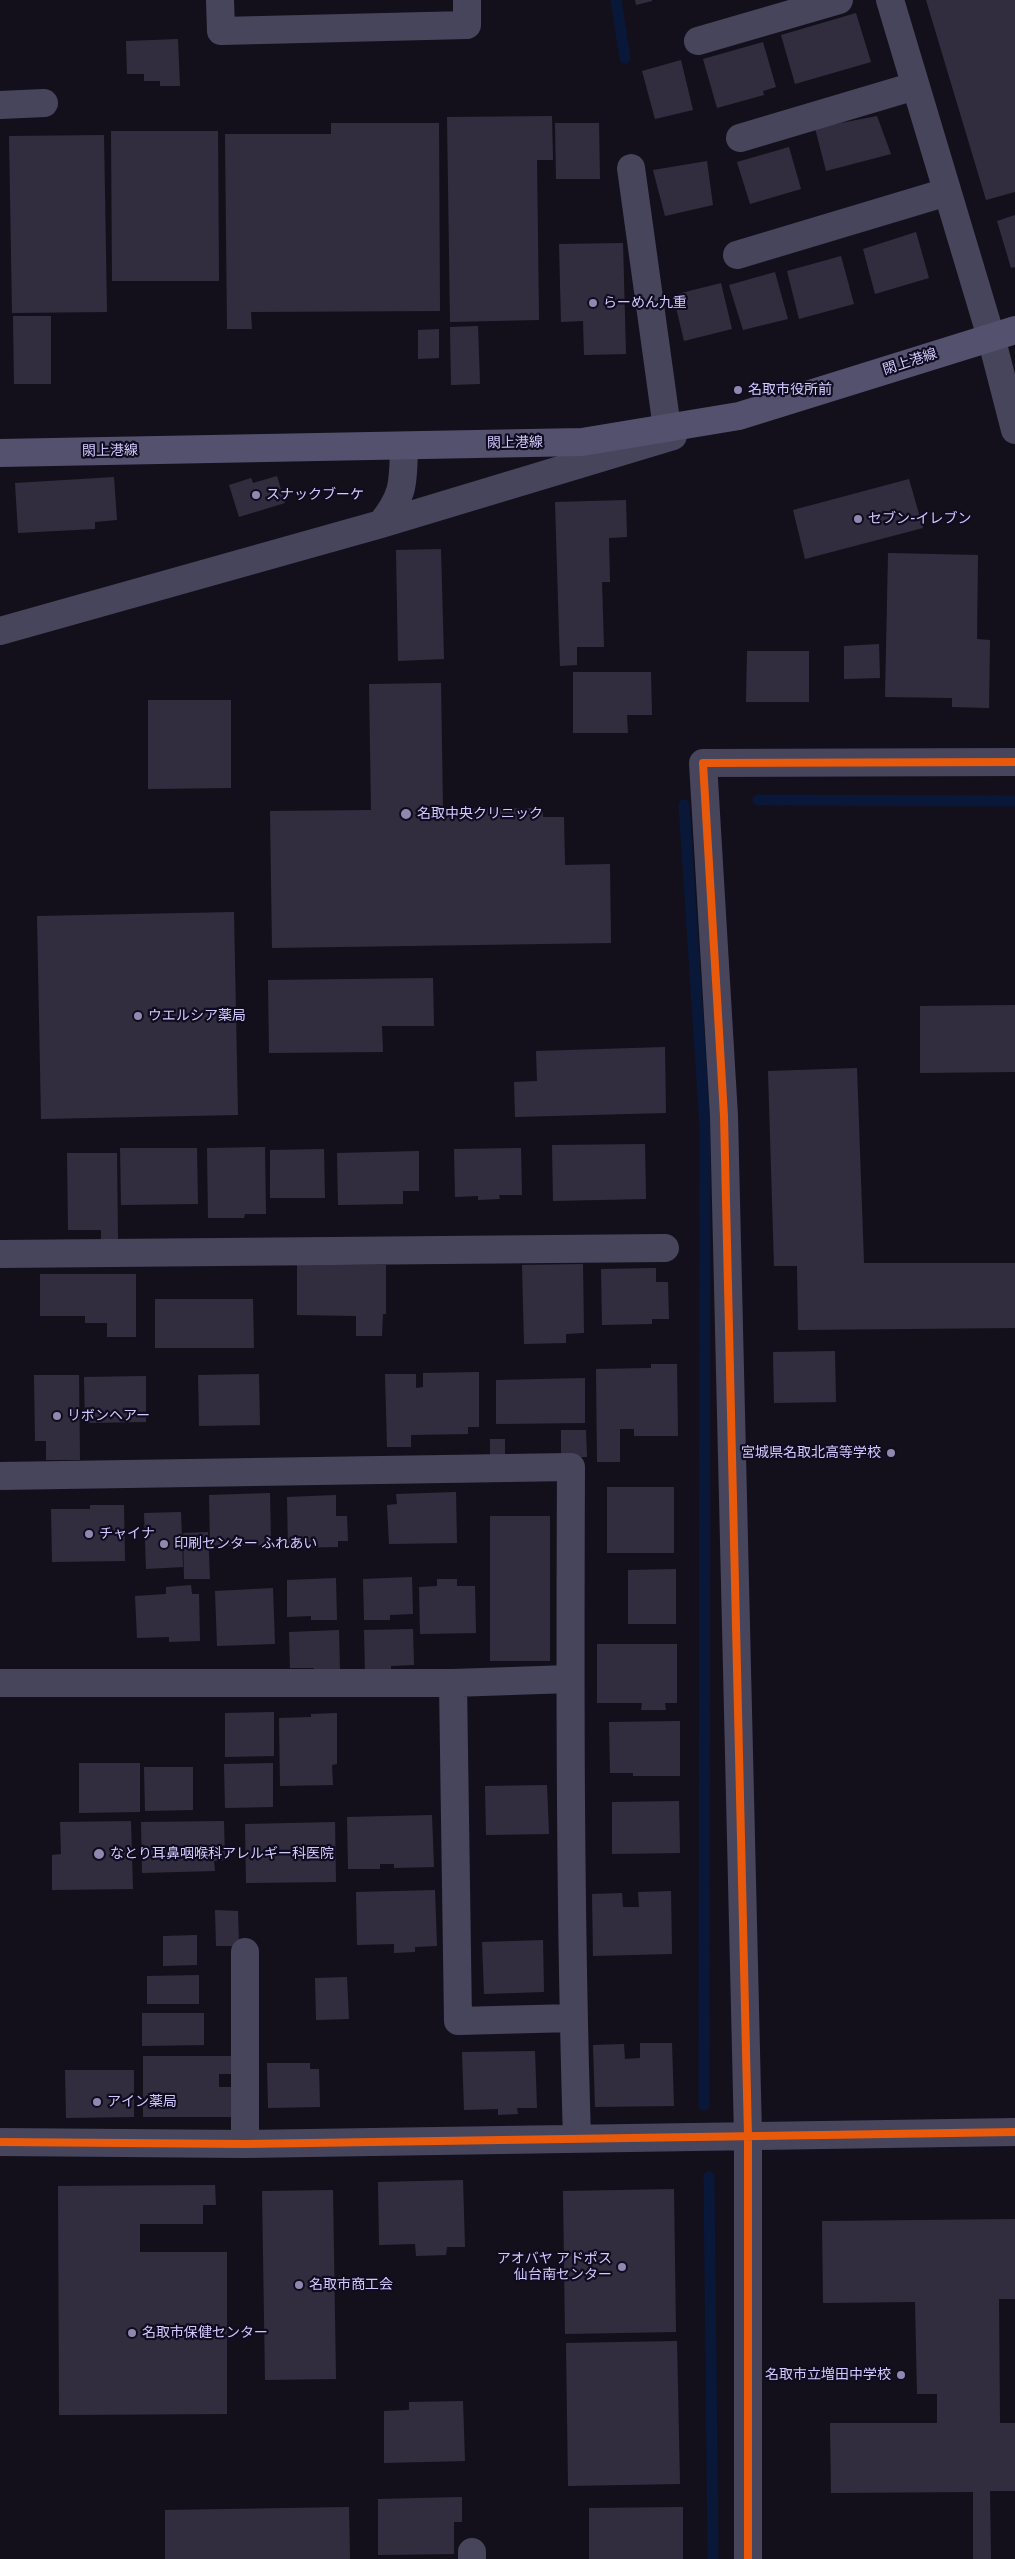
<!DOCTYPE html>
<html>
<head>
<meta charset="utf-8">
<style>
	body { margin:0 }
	canvas { display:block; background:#13101b }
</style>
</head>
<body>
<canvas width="1015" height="2559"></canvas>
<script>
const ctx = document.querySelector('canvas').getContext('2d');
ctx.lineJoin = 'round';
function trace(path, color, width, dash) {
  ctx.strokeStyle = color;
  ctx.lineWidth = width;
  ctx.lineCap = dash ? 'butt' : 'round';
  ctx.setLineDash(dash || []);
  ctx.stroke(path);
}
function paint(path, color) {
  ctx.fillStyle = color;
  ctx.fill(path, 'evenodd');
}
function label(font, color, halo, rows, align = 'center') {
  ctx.font = font + ' "IBM Plex Sans","Noto Sans JP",sans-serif';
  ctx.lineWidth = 4.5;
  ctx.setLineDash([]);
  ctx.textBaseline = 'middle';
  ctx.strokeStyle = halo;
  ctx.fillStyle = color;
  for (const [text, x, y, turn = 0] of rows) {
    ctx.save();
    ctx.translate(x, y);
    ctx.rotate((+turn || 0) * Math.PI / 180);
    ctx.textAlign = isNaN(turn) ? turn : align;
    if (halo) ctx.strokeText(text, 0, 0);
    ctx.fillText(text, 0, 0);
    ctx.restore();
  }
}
trace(new Path2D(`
	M 616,0 L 625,58
	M 758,800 L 1015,801
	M 684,805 L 705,1127 L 704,2105
	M 709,2177 L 713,2559`), '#091738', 11);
paint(new Path2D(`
	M 635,0 L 652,0 L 652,1 L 636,5 Z
	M 926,0 L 1015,0 L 1015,192 L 986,200 Z
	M 856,13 L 871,62 L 795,84 L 781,35 Z
	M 178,39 L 180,86 L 160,86 L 160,81 L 144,81 L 144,74 L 127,74 L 126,41 Z
	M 763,42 L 776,87 L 763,91 L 764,95 L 717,108 L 703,59 Z
	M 681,60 L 693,110 L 655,119 L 642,71 Z
	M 552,116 L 553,160 L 537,160 L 539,320 L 450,322 L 447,117 Z
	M 877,116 L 891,154 L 826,171 L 815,128 Z
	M 331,123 L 439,123 L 440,311 L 251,312 L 252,329 L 227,329 L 225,134 L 331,134 Z
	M 555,123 L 599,123 L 600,179 L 556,179 Z
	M 111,131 L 218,131 L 219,281 L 112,281 Z
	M 104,135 L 107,312 L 12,313 L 9,136 Z
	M 789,147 L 801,189 L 750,204 L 737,162 Z
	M 707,161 L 713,205 L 665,216 L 653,170 Z
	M 1015,215 L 1015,267 L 1011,268 L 997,221 Z
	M 916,232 L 929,278 L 875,294 L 863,249 Z
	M 623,243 L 626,354 L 584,355 L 583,321 L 561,322 L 559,244 Z
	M 841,256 L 854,304 L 799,319 L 787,271 Z
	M 775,272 L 788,319 L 743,330 L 729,285 Z
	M 721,283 L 732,329 L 684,341 L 673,295 Z
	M 13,316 L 51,316 L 51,384 L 14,384 Z
	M 478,326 L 480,384 L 451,385 L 450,327 Z
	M 439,329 L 439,358 L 418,359 L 418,330 Z
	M 277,476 L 285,503 L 239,517 L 229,485 L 251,478 L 253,483 Z
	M 114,477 L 117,520 L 95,522 L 95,529 L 18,533 L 15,483 Z
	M 909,479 L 923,528 L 805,559 L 793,510 Z
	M 626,500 L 627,537 L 609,538 L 610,582 L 602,582 L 604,647 L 577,647 L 577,665 L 560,666 L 555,502 Z
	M 441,549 L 444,659 L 398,661 L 396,550 Z
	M 888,553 L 978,555 L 977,639 L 990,640 L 989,708 L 952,707 L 952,698 L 885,697 Z
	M 879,644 L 880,678 L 844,679 L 844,646 Z
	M 747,651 L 809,651 L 809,702 L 746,702 Z
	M 573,672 L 651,672 L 652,715 L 627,715 L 628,733 L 573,733 Z
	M 441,683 L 443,809 L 543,808 L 543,817 L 564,817 L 565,865 L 610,864 L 611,943 L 272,948 L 270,811 L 371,810 L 369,684 Z
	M 148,700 L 231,700 L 231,788 L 148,789 Z
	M 234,912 L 238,1115 L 41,1119 L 37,916 Z
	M 433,978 L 434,1026 L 382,1026 L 383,1052 L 269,1053 L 268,980 Z
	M 1015,1005 L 1015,1072 L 920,1073 L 920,1006 Z
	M 665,1047 L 666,1113 L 515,1117 L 514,1082 L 537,1081 L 536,1051 Z
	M 857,1068 L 864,1263 L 1015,1263 L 1015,1328 L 798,1330 L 797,1266 L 774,1266 L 768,1071 Z
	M 645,1144 L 646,1199 L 553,1201 L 552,1145 Z
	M 265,1147 L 266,1214 L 245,1214 L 244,1218 L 208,1218 L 207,1148 Z
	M 120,1148 L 197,1148 L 198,1204 L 121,1205 Z
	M 521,1148 L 522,1195 L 499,1195 L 500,1199 L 478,1200 L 478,1196 L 455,1197 L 454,1149 Z
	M 324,1149 L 325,1198 L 270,1198 L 270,1150 Z
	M 419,1151 L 419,1191 L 403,1191 L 403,1204 L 338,1205 L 337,1153 Z
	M 67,1153 L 117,1153 L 118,1239 L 101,1239 L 101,1230 L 68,1230 Z
	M 583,1264 L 584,1333 L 566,1334 L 566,1343 L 524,1344 L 522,1265 Z
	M 297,1265 L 386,1265 L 386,1314 L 383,1314 L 382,1336 L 356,1336 L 356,1316 L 297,1315 Z
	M 656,1268 L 656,1282 L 668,1282 L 669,1319 L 652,1319 L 652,1324 L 602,1325 L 601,1269 Z
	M 40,1274 L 136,1274 L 136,1337 L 107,1337 L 107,1323 L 85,1323 L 85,1316 L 40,1316 Z
	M 155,1299 L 253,1299 L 254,1348 L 155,1348 Z
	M 835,1351 L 836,1402 L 774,1403 L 773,1352 Z
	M 651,1364 L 677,1364 L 678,1436 L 634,1436 L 634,1429 L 620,1429 L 620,1462 L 597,1462 L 596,1369 L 651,1368 Z
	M 479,1372 L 479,1427 L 468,1427 L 468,1434 L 411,1435 L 411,1447 L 387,1447 L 385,1374 L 416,1374 L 416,1388 L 423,1387 L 423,1373 Z
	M 259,1374 L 260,1425 L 199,1426 L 198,1375 Z
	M 34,1375 L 79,1375 L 80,1460 L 46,1460 L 46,1441 L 35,1441 Z
	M 146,1376 L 146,1422 L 85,1423 L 84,1377 Z
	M 585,1378 L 585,1423 L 496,1424 L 496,1380 Z
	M 561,1430 L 586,1430 L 587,1457 L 561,1457 Z
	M 490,1439 L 505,1439 L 505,1462 L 490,1462 Z
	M 607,1487 L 674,1487 L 674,1553 L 607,1553 Z
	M 456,1492 L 457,1543 L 389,1544 L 387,1505 L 397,1504 L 396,1494 Z
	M 270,1493 L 271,1545 L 210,1546 L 209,1495 Z
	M 336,1495 L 336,1516 L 347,1516 L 348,1541 L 338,1541 L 338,1547 L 288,1548 L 287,1497 Z
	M 90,1505 L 124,1505 L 125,1561 L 52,1562 L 51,1509 L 90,1509 Z
	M 181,1512 L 183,1567 L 146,1569 L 144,1513 Z
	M 490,1516 L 550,1516 L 550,1661 L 490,1661 Z
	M 208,1532 L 210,1579 L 184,1579 L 183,1533 Z
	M 676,1569 L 676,1624 L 628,1624 L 628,1570 Z
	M 412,1577 L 413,1614 L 390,1615 L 390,1620 L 364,1620 L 363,1579 Z
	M 336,1578 L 337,1620 L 311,1620 L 311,1616 L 287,1617 L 287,1580 Z
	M 437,1579 L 457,1579 L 457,1586 L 475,1586 L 476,1633 L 420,1634 L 419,1587 L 437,1586 Z
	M 191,1585 L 192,1594 L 199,1594 L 200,1641 L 169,1642 L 169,1637 L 137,1638 L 135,1596 L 166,1594 L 166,1587 Z
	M 273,1588 L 275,1644 L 217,1646 L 215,1591 Z
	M 413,1629 L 414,1665 L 391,1666 L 391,1671 L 365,1672 L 364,1630 Z
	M 339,1630 L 340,1671 L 314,1672 L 314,1668 L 290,1668 L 289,1632 Z
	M 597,1644 L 677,1644 L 677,1703 L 665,1703 L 666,1710 L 641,1710 L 642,1703 L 597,1703 Z
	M 274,1712 L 274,1756 L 225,1757 L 225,1713 Z
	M 337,1713 L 337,1764 L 332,1765 L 333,1785 L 280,1786 L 279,1718 L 311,1717 L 311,1714 Z
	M 680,1721 L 680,1776 L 633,1776 L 633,1773 L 610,1773 L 609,1722 Z
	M 79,1763 L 140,1763 L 140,1812 L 79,1813 Z
	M 273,1763 L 273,1807 L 225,1808 L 224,1764 Z
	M 144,1767 L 193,1767 L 193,1810 L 145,1811 Z
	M 547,1785 L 549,1834 L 486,1835 L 485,1786 Z
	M 679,1801 L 680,1853 L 612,1854 L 612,1802 Z
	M 432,1815 L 434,1867 L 394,1868 L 394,1864 L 380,1864 L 380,1869 L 348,1869 L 347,1817 Z
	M 131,1821 L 133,1889 L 52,1890 L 52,1855 L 61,1854 L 60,1822 Z
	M 224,1821 L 225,1860 L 214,1861 L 215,1871 L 142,1873 L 141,1822 Z
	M 335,1822 L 336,1882 L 246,1883 L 245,1824 Z
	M 435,1890 L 437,1946 L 415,1947 L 415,1952 L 394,1953 L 394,1944 L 357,1945 L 356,1892 Z
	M 671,1891 L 672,1954 L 593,1956 L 592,1894 L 622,1893 L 623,1907 L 639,1907 L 638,1892 Z
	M 215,1910 L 238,1911 L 239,1946 L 216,1946 Z
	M 197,1935 L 197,1965 L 163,1966 L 163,1936 Z
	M 543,1940 L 544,1992 L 484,1994 L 482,1942 Z
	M 199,1975 L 199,2004 L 147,2004 L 147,1976 Z
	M 347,1977 L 349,2019 L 316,2020 L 315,1978 Z
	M 142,2013 L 204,2013 L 204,2045 L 142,2046 Z
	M 640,2043 L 672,2043 L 674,2106 L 595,2107 L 593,2045 L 624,2044 L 625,2059 L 640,2058 Z
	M 535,2051 L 537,2108 L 517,2108 L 518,2114 L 498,2115 L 498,2109 L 464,2110 L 462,2052 Z
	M 143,2056 L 235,2056 L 236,2074 L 219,2074 L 219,2087 L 235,2087 L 235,2117 L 143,2117 Z
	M 267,2063 L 310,2063 L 310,2069 L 319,2069 L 320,2107 L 268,2108 Z
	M 65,2070 L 134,2070 L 134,2117 L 66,2118 Z
	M 463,2180 L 465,2247 L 447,2247 L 446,2255 L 416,2256 L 415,2244 L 379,2245 L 378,2182 Z
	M 215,2185 L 216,2205 L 203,2205 L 203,2224 L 140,2224 L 140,2252 L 227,2252 L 227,2414 L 59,2415 L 58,2186 Z
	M 674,2189 L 676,2332 L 565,2334 L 563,2191 Z
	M 333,2190 L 336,2379 L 265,2380 L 262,2191 Z
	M 1015,2219 L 1015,2299 L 999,2299 L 1000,2423 L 1015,2423 L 1015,2491 L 990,2491 L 991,2559 L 973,2559 L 973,2492 L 831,2493 L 830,2423 L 937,2423 L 937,2394 L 917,2394 L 915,2302 L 823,2303 L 822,2221 Z
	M 677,2341 L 680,2484 L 568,2486 L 566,2343 Z
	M 463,2401 L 465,2461 L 384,2463 L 384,2411 L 409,2410 L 409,2402 Z
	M 462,2497 L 462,2522 L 454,2522 L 454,2554 L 378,2555 L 378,2499 Z
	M 349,2507 L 350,2559 L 165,2559 L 165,2510 Z
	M 683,2507 L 683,2559 L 589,2559 L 589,2508 Z`), '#312d3e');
trace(new Path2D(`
	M 220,0 L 221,31 L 467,25 L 467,0
	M 698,41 L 839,0
	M 0,105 L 44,103
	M 740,138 L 915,86
	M 631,168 L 667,428
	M 737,255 L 947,192
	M 0,1254 L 665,1248
	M 0,1476 L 571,1467 C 570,1691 570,1914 577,2138
	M 0,1683 L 453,1683 L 570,1679
	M 453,1683 L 458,2021 L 573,2018
	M 0,2142 L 245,2144 L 1015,2132
	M 245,2144 L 245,1952
	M 472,2552 L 472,2559
	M 748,2559 L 748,2136 L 724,1116 L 703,763 L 1015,762`), '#47455c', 28);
trace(new Path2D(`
	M 890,0 L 991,337 L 1015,430
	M 381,524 C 405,494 403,482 404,446
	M 0,631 L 381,524 L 673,436`), '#47455c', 28);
trace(new Path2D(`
	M 0,453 L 582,442 L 739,416 L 1015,330`), '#54516f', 28);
trace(new Path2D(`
	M 0,2142 L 245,2144 L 1015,2132
	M 748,2559 L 748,2136 L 724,1116 L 703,763 L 1015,762`), '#e8590c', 8);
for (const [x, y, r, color] of [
	[593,303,5,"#9089af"],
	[738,390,5,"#9089af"],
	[256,495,5,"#9089af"],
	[858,519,5,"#9089af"],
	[406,814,6,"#9089af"],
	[138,1016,5,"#9089af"],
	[57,1416,5,"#9089af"],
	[891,1453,5,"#9089af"],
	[89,1534,5,"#9089af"],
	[164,1544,5,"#9089af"],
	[99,1854,6,"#9089af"],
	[97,2102,5,"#9089af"],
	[622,2267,5,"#9089af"],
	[299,2285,5,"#9089af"],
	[132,2333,5,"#9089af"],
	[901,2375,5,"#9089af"]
]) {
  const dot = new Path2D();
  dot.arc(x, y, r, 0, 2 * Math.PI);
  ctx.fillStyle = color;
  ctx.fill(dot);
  trace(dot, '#100c1f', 2);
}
label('14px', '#d3caff', '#100c1f', [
	["らーめん九重",603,303],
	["名取市役所前",748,390],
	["スナックブーケ",266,495],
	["セブン-イレブン",868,519],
	["名取中央クリニック",417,814],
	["ウエルシア薬局",148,1016],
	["リボンヘアー",67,1416],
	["宮城県名取北高等学校",881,1453,"right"],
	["チャイナ",99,1534],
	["印刷センター ふれあい",174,1544],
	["なとり耳鼻咽喉科アレルギー科医院",110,1854],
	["アイン薬局",107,2102],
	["アオバヤ アドポス",612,2259,"right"],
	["仙台南センター",612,2275,"right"],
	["名取市商工会",309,2285],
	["名取市保健センター",142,2333],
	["名取市立増田中学校",891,2375,"right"]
], 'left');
label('14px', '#d3caff', '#100c1f', [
	["閖上港線",910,362,-18],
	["閖上港線",515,443,-1],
	["閖上港線",110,451,-1]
]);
</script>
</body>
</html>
